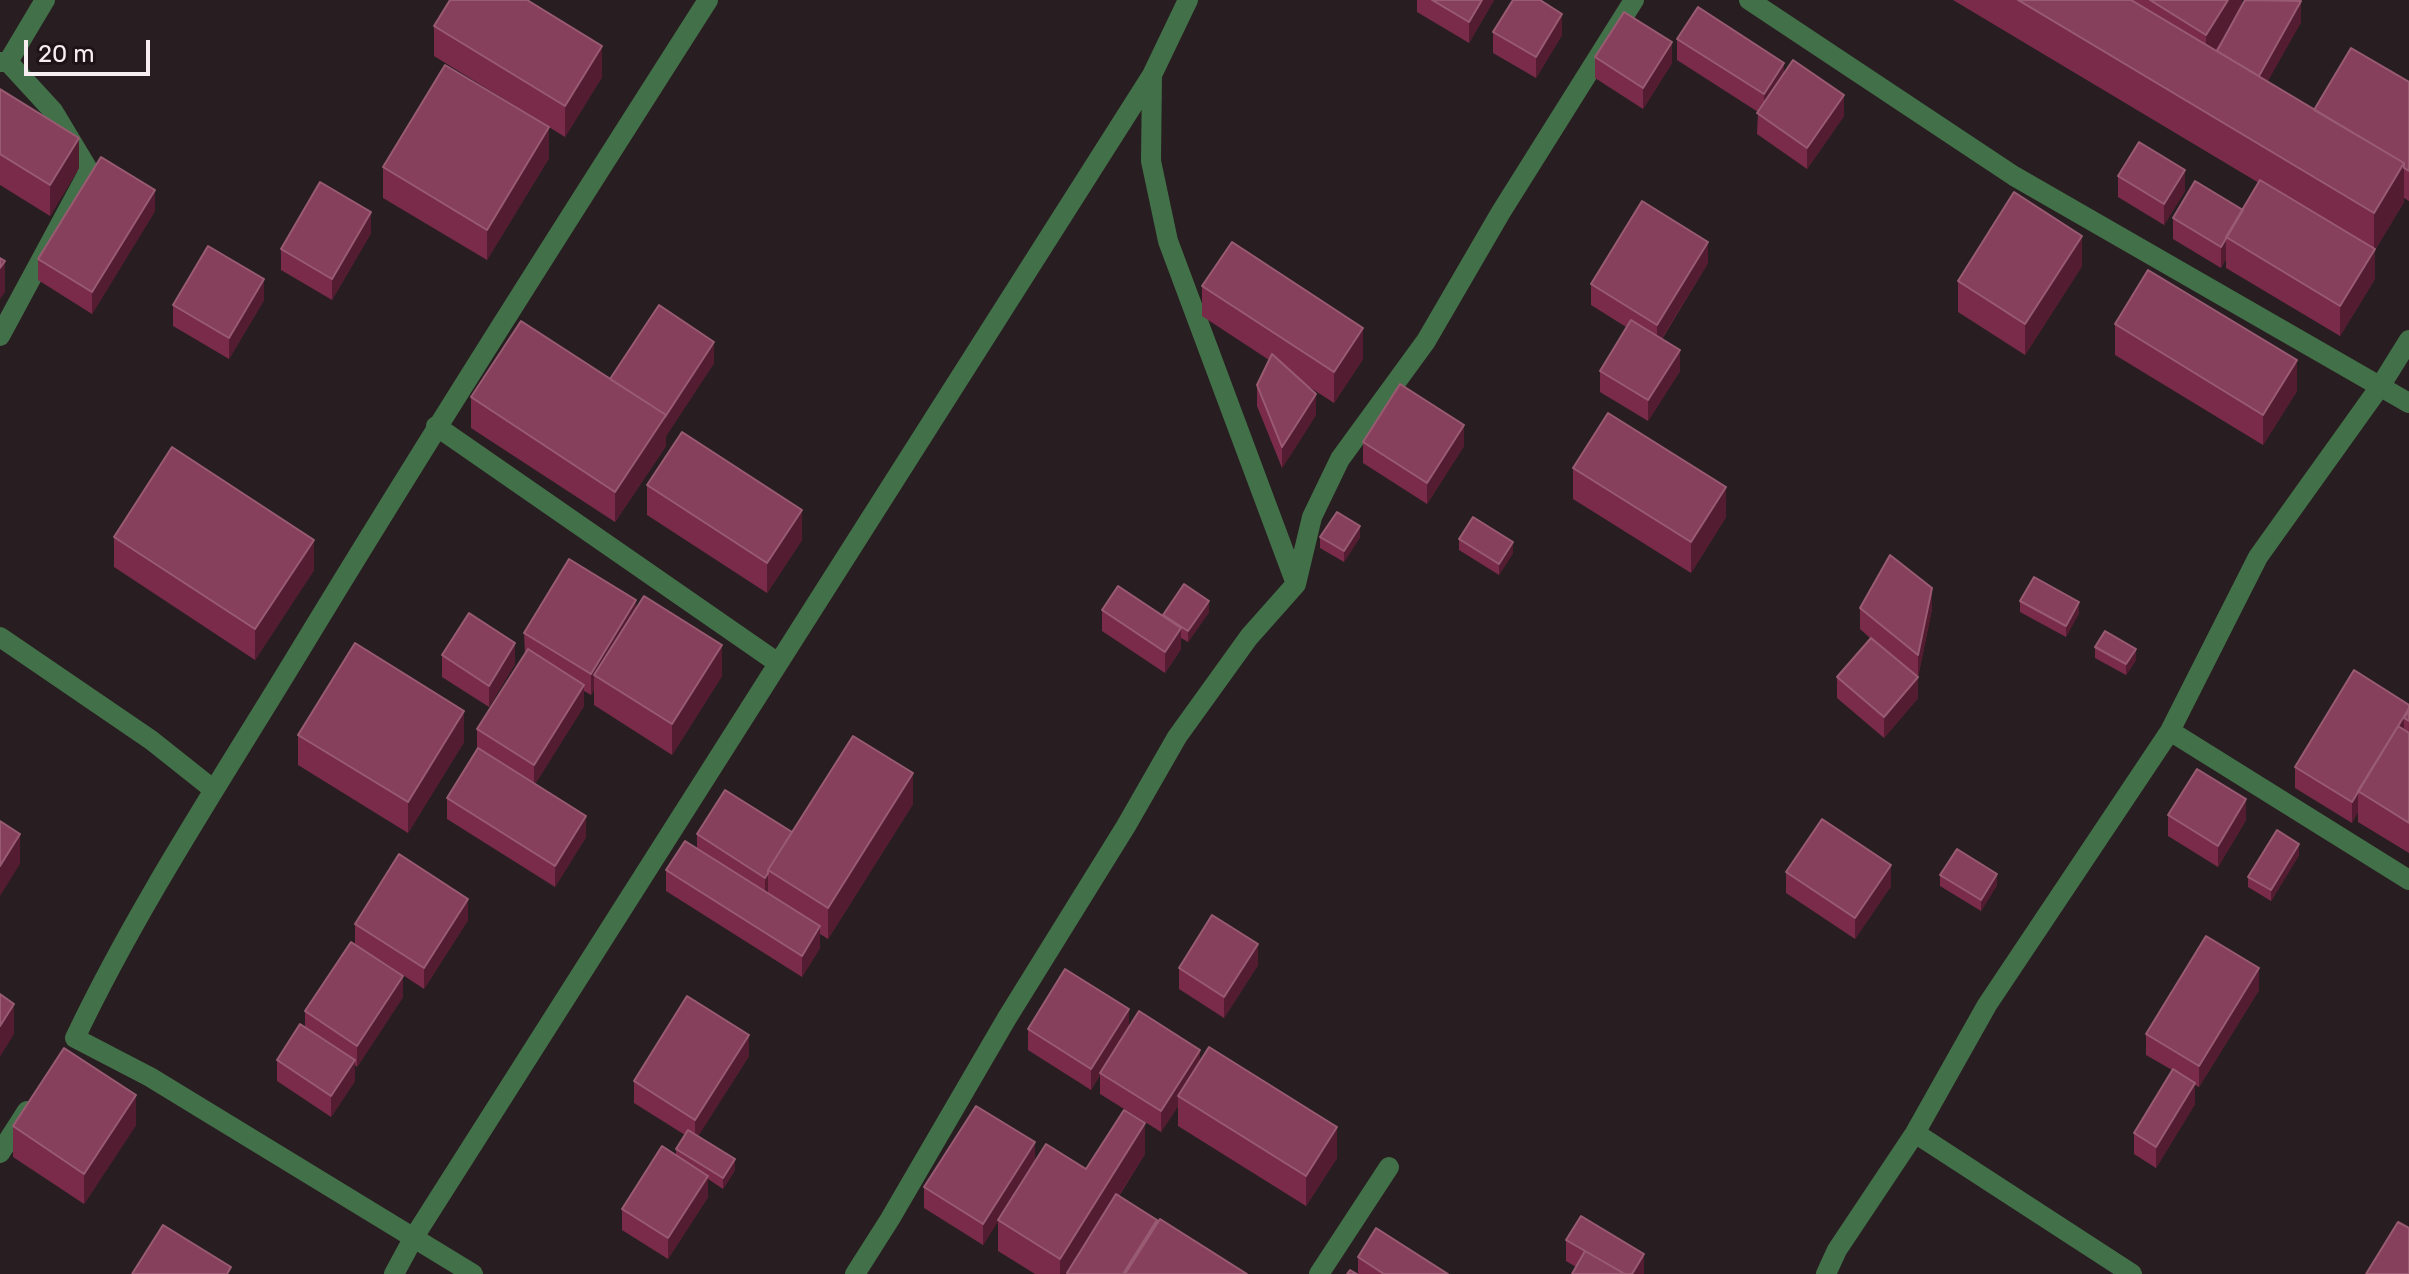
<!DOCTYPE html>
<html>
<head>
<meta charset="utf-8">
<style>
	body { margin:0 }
	#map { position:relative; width:2409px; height:1274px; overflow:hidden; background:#281d20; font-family:Rubik,sans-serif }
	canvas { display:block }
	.scale { position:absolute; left:24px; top:40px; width:126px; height:36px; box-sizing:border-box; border:4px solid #f6eef0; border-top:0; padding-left:10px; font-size:24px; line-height:28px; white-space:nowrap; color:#f6eef0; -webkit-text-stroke:6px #1e1417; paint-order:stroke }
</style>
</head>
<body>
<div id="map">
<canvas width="2409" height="1274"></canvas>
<div class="scale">20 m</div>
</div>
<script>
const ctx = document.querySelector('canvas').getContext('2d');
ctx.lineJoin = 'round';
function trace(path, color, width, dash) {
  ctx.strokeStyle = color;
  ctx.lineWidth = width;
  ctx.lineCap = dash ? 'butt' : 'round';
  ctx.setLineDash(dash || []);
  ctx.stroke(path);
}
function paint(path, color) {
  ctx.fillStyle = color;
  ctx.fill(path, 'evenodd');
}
trace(new Path2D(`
	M 1188,0 L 1152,75 L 1151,161 L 1168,241 L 1296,584
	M 1749,0 L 2014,176 L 2409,403
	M 0,62 L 8,62 L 53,111 L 89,171 L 0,336
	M 8,62 L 45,0
	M 436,426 L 778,663
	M 0,637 L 151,740 L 214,790
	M 2170,731 L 2409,880
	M 1915,1133 L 2132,1274
	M 0,1153 L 27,1111
	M 394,1274 L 414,1237 L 1152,75
	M 473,1274 L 150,1077 L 75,1038 C 138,906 220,782 296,657 C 430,436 569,218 708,0
	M 855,1274 L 890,1219 L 1007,1018 L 1126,826 L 1177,737 L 1249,637 L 1296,584 L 1312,517 L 1340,459 L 1426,341 L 1501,212 L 1634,0
	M 1319,1274 L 1389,1167
	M 1826,1274 L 1837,1250 L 1915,1133 L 1987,1005 L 2170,731 L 2258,557 L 2381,385 L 2409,340`), '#427049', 20);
paint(new Path2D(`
	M 1417,0 L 1494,0 L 1469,43 L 1417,12 Z
	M 1953,0 L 2242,0 L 2242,5 L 2301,22 L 2267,82 L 2314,110 L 2409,82 L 2409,201 L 2404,198 L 2404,202 L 2375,250 L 2375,279 L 2340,336 L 2226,268 L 2226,259 L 2221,268 L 2173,239 L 2173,218 L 2243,210 L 2259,183 Z
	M 434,26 L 602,77 L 565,137 L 434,56 Z
	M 1493,32 L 1562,35 L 1536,78 L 1493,53 Z
	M 1677,39 L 1784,73 L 1844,116 L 1807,169 L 1757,134 L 1758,112 L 1677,60 Z
	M 1595,57 L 1672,63 L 1643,109 L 1595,78 Z
	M 0,89 L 79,168 L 50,216 L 0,185 Z
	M 549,158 L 487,260 L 383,198 L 383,167 Z
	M 2118,176 L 2185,191 L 2164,225 L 2118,197 Z
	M 155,211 L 92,314 L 38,280 L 38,259 Z
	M 371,233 L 332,300 L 281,270 L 281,249 Z
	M 1708,263 L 1662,339 L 1680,371 L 1648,421 L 1600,392 L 1600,371 L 1626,327 L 1591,305 L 1591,284 Z
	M 2082,266 L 2025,355 L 1958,312 L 1958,281 Z
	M 1202,286 L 1363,359 L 1334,403 L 1303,383 L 1316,415 L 1282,468 L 1257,406 L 1257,385 L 1269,360 L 1202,316 Z
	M 264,300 L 229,359 L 173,326 L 173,305 Z
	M 2115,324 L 2297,391 L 2263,445 L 2115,355 Z
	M 714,363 L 666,436 L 666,446 L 615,522 L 471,428 L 471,397 L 610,379 Z
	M 1363,442 L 1464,446 L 1427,504 L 1363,463 Z
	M 1573,468 L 1726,517 L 1691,573 L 1573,499 Z
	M 647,485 L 802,540 L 767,593 L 647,515 Z
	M 114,537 L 314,570 L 255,660 L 114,567 Z
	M 1320,537 L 1360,537 L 1344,562 L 1320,548 Z
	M 1459,539 L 1513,553 L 1499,575 L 1459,550 Z
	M 2020,601 L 2079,613 L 2066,637 L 2020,612 Z
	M 636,608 L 722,676 L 672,755 L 594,705 L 594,689 L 591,695 L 584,691 L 584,706 L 535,784 L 586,837 L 555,887 L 447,819 L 447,798 L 477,750 L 477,729 L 525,654 L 524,633 Z
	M 1860,608 L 1932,609 L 1918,677 L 1908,669 L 1918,698 L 1884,738 L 1837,698 L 1837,677 L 1870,638 L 1860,629 Z
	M 1102,610 L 1163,617 L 1209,612 L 1188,642 L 1181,638 L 1181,649 L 1165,673 L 1102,631 Z
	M 2095,647 L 2136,660 L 2126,675 L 2095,658 Z
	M 442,655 L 515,664 L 489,707 L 442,677 Z
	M 2409,705 L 2409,853 L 2358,822 L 2358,812 L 2352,823 L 2295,788 L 2295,767 Z
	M 298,735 L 464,742 L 408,833 L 298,765 Z
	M 913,804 L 828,939 L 820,934 L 820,948 L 802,977 L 666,891 L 666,870 L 697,848 L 697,834 L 792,832 Z
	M 2168,815 L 2246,820 L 2218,867 L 2168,836 Z
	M 2299,855 L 2271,901 L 2248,887 L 2248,877 Z
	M 1786,872 L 1891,886 L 1855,939 L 1786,893 Z
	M 1940,875 L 1997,885 L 1981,911 L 1940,886 Z
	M 468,920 L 424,989 L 380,960 L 403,997 L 357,1067 L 355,1065 L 355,1081 L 331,1117 L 277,1081 L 277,1060 L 305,1027 L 305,1011 L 355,945 L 355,924 Z
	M 1258,965 L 1224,1018 L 1179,989 L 1179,968 Z
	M 2259,990 L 2199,1087 L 2195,1085 L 2195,1104 L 2156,1168 L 2134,1154 L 2134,1133 L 2172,1070 L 2146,1055 L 2146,1034 Z
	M 1129,1027 L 1200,1060 L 1337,1158 L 1306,1206 L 1178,1126 L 1178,1106 L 1161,1132 L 1100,1094 L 1100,1075 L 1091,1090 L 1028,1050 L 1028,1029 Z
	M 749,1056 L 698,1136 L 735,1170 L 723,1189 L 708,1179 L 708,1197 L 668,1259 L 622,1230 L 622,1209 L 676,1155 L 676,1149 L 685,1135 L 634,1103 L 634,1081 Z
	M 136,1125 L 84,1204 L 13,1157 L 13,1126 Z
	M 1145,1154 L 1119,1196 L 1157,1222 L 1247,1274 L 1035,1274 L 998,1251 L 998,1221 L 983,1245 L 924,1208 L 924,1187 L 1035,1162 L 1086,1169 Z
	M 1566,1240 L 1644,1274 L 1576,1267 L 1566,1261 Z
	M 1358,1257 L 1448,1274 L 1358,1274 Z`), '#792b49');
paint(new Path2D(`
	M 1482,0 L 1494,0 L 1469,43 L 1469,22 Z
	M 2228,0 L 2242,0 L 2242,8 L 2206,65 L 2206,35 Z
	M 2301,1 L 2301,22 L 2259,97 L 2259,76 Z
	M 1562,14 L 1562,35 L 1536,78 L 1536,57 Z
	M 1672,42 L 1672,63 L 1643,109 L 1643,88 Z
	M 602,46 L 602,77 L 565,137 L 565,106 Z
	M 1784,63 L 1784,84 L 1764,116 L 1764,94 Z
	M 1844,95 L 1844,116 L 1807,169 L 1807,148 Z
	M 549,127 L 549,158 L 487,260 L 487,230 Z
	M 79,138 L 79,168 L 50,216 L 50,185 Z
	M 2404,163 L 2404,202 L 2375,250 L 2375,279 L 2340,336 L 2340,306 L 2374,250 L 2374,213 Z
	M 2185,170 L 2185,191 L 2164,225 L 2164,204 Z
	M 155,190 L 155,211 L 92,314 L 92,292 Z
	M 371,212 L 371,233 L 332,300 L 332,279 Z
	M 2082,236 L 2082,266 L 2025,355 L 2025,324 Z
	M 2226,238 L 2226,259 L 2221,268 L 2221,247 Z
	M 1708,242 L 1708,263 L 1657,346 L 1657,325 Z
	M 5,261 L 5,292 L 0,299 L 0,268 Z
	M 264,279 L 264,300 L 229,359 L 229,338 Z
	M 1363,328 L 1363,359 L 1334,403 L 1334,372 Z
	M 714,342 L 714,363 L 666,436 L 666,446 L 615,522 L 615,492 Z
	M 1680,350 L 1680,371 L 1648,421 L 1648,400 Z
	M 2297,360 L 2297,391 L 2263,445 L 2263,415 Z
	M 1316,394 L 1316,415 L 1282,468 L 1282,447 Z
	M 1464,425 L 1464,446 L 1427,504 L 1427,483 Z
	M 1726,487 L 1726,517 L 1691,573 L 1691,542 Z
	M 802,510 L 802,540 L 767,593 L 767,563 Z
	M 1360,526 L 1360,537 L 1344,562 L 1344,551 Z
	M 314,540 L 314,570 L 255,660 L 255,629 Z
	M 1513,542 L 1513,553 L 1499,575 L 1499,564 Z
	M 1932,588 L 1932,609 L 1918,677 L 1918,655 Z
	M 636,600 L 636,621 L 594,675 L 594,689 L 591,695 L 591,674 Z
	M 1209,601 L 1209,612 L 1188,642 L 1188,631 Z
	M 2079,602 L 2079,613 L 2066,637 L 2066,626 Z
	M 1181,628 L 1181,649 L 1165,673 L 1165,652 Z
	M 515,643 L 515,664 L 489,707 L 489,686 Z
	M 722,645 L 722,676 L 672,755 L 672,724 Z
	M 2136,649 L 2136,660 L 2126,675 L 2126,664 Z
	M 1918,677 L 1918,698 L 1884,738 L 1884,717 Z
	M 584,685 L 584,706 L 534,786 L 534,765 Z
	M 2409,708 L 2409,721 L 2404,718 L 2404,737 L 2358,791 Z
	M 464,711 L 464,742 L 408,833 L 408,802 Z
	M 913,773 L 913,804 L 828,939 L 828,908 Z
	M 2358,791 L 2358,812 L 2352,823 L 2352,802 Z
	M 2246,799 L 2246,820 L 2218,867 L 2218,846 Z
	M 586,816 L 586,837 L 555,887 L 555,866 Z
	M 20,834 L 20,864 L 0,896 L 0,866 Z
	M 2299,844 L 2299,855 L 2271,901 L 2271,890 Z
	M 1891,865 L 1891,886 L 1855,939 L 1855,918 Z
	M 768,873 L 768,894 L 765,899 L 765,878 Z
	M 1997,874 L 1997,885 L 1981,911 L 1981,900 Z
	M 468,899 L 468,920 L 424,989 L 424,968 Z
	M 820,926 L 820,948 L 802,977 L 802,956 Z
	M 1258,944 L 1258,965 L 1224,1018 L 1224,997 Z
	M 2259,968 L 2259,990 L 2199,1087 L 2199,1066 Z
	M 403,976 L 403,997 L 357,1067 L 357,1046 Z
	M 14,1004 L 14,1034 L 0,1057 L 0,1026 Z
	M 1129,1009 L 1129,1030 L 1100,1073 L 1100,1075 L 1091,1090 L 1091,1069 Z
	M 749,1035 L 749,1056 L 695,1141 L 695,1120 Z
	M 1200,1050 L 1200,1071 L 1178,1096 L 1178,1106 L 1161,1132 L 1161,1111 Z
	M 355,1060 L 355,1081 L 331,1117 L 331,1096 Z
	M 2195,1083 L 2195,1104 L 2156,1168 L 2156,1147 Z
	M 136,1095 L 136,1125 L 84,1204 L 84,1174 Z
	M 1145,1123 L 1145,1154 L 1069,1274 L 1067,1273 L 1067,1274 L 1060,1274 L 1060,1259 Z
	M 1337,1127 L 1337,1158 L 1306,1206 L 1306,1176 Z
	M 1035,1142 L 1035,1164 L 983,1245 L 983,1224 Z
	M 735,1159 L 735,1170 L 723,1189 L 723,1178 Z
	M 708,1176 L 708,1197 L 668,1259 L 668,1238 Z
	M 1644,1254 L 1644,1274 L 1632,1274 Z`), '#531c31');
const building = new Path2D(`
	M 450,0 L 527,0 L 602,46 L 565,106 L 434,26 Z
	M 1432,0 L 1482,0 L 1469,22 Z
	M 1513,0 L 1540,0 L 1562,14 L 1536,57 L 1493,32 Z
	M 2018,0 L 2131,0 L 2404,163 L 2374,213 Z
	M 2150,0 L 2228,0 L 2206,35 Z
	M 2245,0 L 2301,1 L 2259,76 L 2217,51 Z
	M 1698,7 L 1784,63 L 1764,94 L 1677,39 Z
	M 1624,12 L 1672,42 L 1643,88 L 1595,57 Z
	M 2351,48 L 2409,82 L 2409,171 L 2404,168 L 2404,163 L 2314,110 Z
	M 1793,60 L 1844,95 L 1807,148 L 1757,113 Z
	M 445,65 L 549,127 L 487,230 L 383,167 Z
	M 0,89 L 79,138 L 50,185 L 0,154 Z
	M 2139,142 L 2185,170 L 2164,204 L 2118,176 Z
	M 101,157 L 155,190 L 92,292 L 38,259 Z
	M 2260,180 L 2375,249 L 2340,306 L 2226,237 Z
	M 2195,181 L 2243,210 L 2221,247 L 2173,218 Z
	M 320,182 L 371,212 L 332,279 L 281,249 Z
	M 2014,192 L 2082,236 L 2025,324 L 1958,281 Z
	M 1642,201 L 1708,242 L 1657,325 L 1591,284 Z
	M 1232,242 L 1363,328 L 1334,372 L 1202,286 Z
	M 208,246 L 264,279 L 229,338 L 173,305 Z
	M 0,258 L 5,261 L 0,268 Z
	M 2148,270 L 2297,360 L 2263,415 L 2115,324 Z
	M 659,305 L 714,342 L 665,417 L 666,415 L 610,379 Z
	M 1631,320 L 1680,350 L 1648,400 L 1600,371 Z
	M 521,321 L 666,415 L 615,492 L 471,397 Z
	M 1272,354 L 1316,394 L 1282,447 L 1257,385 Z
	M 1400,384 L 1464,425 L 1427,483 L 1363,442 Z
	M 1608,413 L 1726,487 L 1691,542 L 1573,468 Z
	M 682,432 L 802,510 L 767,563 L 647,485 Z
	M 172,447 L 314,540 L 255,629 L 114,537 Z
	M 1337,512 L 1360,526 L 1344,551 L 1320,537 Z
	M 1473,517 L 1513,542 L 1499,564 L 1459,539 Z
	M 1890,555 L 1932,588 L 1918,655 L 1860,608 Z
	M 569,559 L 636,600 L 591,674 L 524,633 Z
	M 2034,577 L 2079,602 L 2066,626 L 2020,601 Z
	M 1184,584 L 1209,601 L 1188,631 L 1163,615 Z
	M 1118,586 L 1181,628 L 1165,652 L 1102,610 Z
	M 644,596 L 722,645 L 672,724 L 594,675 Z
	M 469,613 L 515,643 L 489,686 L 442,655 Z
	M 2105,631 L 2136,649 L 2126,664 L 2095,647 Z
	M 1871,638 L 1918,677 L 1884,717 L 1837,677 Z
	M 355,643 L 464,711 L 408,802 L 298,735 Z
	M 528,649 L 584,685 L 534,765 L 477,729 Z
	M 2354,670 L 2409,705 L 2409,708 L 2352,802 L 2295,767 Z
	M 2409,711 L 2409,721 L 2404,718 Z
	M 2398,726 L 2409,733 L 2409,823 L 2358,791 Z
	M 853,736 L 913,773 L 828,908 L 768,870 Z
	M 478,748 L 586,816 L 555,866 L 447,798 Z
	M 2197,769 L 2246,799 L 2218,846 L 2168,815 Z
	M 725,790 L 792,832 L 768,870 L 768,873 L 765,878 L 697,834 Z
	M 1822,819 L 1891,865 L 1855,918 L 1786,872 Z
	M 0,821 L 20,834 L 0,866 Z
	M 2277,830 L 2299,844 L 2271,890 L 2248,877 Z
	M 685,841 L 820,926 L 802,956 L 666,870 Z
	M 1957,849 L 1997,874 L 1981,900 L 1940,875 Z
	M 399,854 L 468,899 L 424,968 L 355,924 Z
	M 1212,915 L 1258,944 L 1224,997 L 1179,968 Z
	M 2206,936 L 2259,968 L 2199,1066 L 2146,1034 Z
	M 351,942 L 403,976 L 357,1046 L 305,1011 Z
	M 1065,969 L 1129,1009 L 1091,1069 L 1028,1029 Z
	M 0,994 L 14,1004 L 0,1026 Z
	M 687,996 L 749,1035 L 695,1120 L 634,1081 Z
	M 1139,1011 L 1200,1050 L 1161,1111 L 1100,1073 Z
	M 300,1024 L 355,1060 L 331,1096 L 277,1060 Z
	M 1209,1047 L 1337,1127 L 1306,1176 L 1178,1096 Z
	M 64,1048 L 136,1095 L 84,1174 L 13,1126 Z
	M 2173,1069 L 2195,1083 L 2156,1147 L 2134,1133 Z
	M 976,1106 L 1035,1142 L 983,1224 L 924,1187 Z
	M 1124,1110 L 1145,1123 L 1060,1259 L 998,1220 L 1046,1144 L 1086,1169 Z
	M 688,1130 L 735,1159 L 723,1178 L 676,1149 Z
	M 662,1146 L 708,1176 L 668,1238 L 622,1209 Z
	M 1116,1194 L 1157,1220 L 1123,1274 L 1069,1274 L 1067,1273 Z
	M 1581,1216 L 1644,1254 L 1632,1274 L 1625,1274 L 1566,1240 Z
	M 1160,1219 L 1247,1274 L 1125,1274 Z
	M 2398,1222 L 2409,1228 L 2409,1274 L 2366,1274 Z
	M 163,1225 L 231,1267 L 227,1274 L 132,1274 Z
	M 1376,1228 L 1448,1274 L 1384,1274 L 1358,1257 Z
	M 1585,1251 L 1625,1274 L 1572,1274 Z
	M 1350,1270 L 1357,1274 L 1347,1274 Z`);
paint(building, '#87405b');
trace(building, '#985b72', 2);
</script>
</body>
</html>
